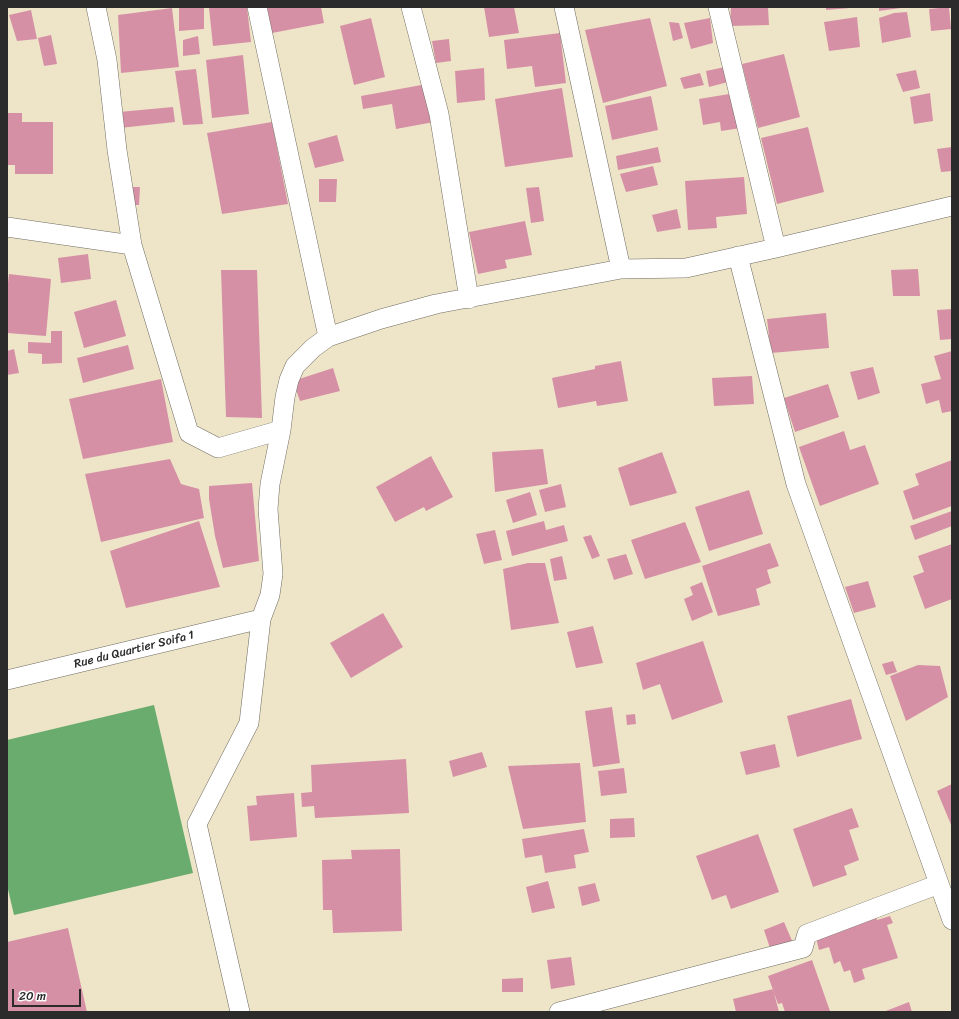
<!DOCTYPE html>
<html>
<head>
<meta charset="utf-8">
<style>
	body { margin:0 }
	#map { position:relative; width:959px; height:1019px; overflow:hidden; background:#eee5c8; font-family:Sriracha,sans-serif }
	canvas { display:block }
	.frame { position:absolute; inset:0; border:8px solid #2b2b2b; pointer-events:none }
	.scale { position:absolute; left:12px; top:989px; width:69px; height:18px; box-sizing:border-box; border:2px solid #2b2b2b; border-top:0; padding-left:5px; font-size:12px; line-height:14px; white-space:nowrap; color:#2b2b2b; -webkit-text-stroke:3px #fff; paint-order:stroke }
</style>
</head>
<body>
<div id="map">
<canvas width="959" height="1019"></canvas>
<div class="frame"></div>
<div class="scale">20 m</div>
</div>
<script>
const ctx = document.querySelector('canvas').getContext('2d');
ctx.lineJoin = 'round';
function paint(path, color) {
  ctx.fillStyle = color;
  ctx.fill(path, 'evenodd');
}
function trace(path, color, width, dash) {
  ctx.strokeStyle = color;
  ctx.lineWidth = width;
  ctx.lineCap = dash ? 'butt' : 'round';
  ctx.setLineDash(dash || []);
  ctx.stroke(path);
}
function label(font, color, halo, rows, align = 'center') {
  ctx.font = font + ' Sriracha,sans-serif';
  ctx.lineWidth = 4;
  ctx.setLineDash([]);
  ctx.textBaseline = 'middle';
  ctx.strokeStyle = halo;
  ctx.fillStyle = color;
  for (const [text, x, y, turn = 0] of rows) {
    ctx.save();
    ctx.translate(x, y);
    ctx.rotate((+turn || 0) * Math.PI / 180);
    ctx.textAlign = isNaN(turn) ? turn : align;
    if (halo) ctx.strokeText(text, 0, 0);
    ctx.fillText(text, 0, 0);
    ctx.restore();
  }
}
paint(new Path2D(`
	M 154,705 L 193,873 L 14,915 L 7,885 L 7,740 Z`), '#6aac6e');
paint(new Path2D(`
	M 179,7 L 204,7 L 204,29 L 179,31 Z
	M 221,7 L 247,7 L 251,42 L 213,46 L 209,8 Z
	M 267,7 L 321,7 L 324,23 L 272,33 Z
	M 484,7 L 514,7 L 519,33 L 489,37 Z
	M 731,7 L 768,7 L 769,25 L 730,26 Z
	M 826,7 L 850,7 L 850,8 L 826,10 Z
	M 879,7 L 901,7 L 901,8 L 879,11 Z
	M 949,7 L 951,29 L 931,31 L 929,9 Z
	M 172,8 L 179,67 L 121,73 L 118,15 Z
	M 31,10 L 37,39 L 17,41 L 9,15 Z
	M 907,12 L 911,37 L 882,43 L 879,18 L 894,13 Z
	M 857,17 L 860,47 L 829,51 L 824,22 Z
	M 371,18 L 385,77 L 354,85 L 340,26 Z
	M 650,18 L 667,86 L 603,103 L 585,30 Z
	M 710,18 L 713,43 L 691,49 L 684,23 Z
	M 669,22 L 679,23 L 683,38 L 673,41 Z
	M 560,33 L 566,83 L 535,87 L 532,66 L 507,69 L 504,40 Z
	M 51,35 L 57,64 L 44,66 L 38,38 Z
	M 198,36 L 200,54 L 183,56 L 183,40 Z
	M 449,39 L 451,61 L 436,63 L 432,41 Z
	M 784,54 L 800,117 L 758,128 L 742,64 Z
	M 243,55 L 249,114 L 212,118 L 206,60 Z
	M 725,67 L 728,82 L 709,87 L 706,71 Z
	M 484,68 L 485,100 L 457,103 L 455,71 Z
	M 196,69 L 203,124 L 183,125 L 175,71 Z
	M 916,70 L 920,88 L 903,92 L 896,74 Z
	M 700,73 L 704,85 L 684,89 L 680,78 Z
	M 427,84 L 434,122 L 396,129 L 392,104 L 363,109 L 361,96 Z
	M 562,88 L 573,157 L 505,167 L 495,99 Z
	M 735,93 L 741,128 L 721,131 L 720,122 L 703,125 L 699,99 Z
	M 930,93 L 933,121 L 914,124 L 910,97 Z
	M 651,96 L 658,130 L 612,140 L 605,106 Z
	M 173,107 L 175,122 L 120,128 L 119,112 Z
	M 7,113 L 22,113 L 22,122 L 53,122 L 53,174 L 15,174 L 15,165 L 7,165 Z
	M 272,122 L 288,204 L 222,214 L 207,133 Z
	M 808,127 L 824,192 L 777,204 L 761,138 Z
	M 337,135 L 344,161 L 315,168 L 308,143 Z
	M 658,147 L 661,162 L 618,170 L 616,156 Z
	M 952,147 L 952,171 L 941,172 L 937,149 Z
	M 653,166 L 658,185 L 626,192 L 620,174 Z
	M 744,177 L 747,214 L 716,217 L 717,228 L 688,230 L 685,181 Z
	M 319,179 L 337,179 L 336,202 L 319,202 Z
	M 132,187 L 140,187 L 139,205 L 132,205 Z
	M 539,187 L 544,221 L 531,223 L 526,188 Z
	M 677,209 L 681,228 L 657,232 L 652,215 Z
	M 525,221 L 532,255 L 505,260 L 507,268 L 478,274 L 469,232 Z
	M 88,254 L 91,279 L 61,283 L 58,258 Z
	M 918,269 L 920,296 L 893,296 L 891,270 Z
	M 221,270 L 257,270 L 262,418 L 226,417 Z
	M 9,274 L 51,279 L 46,336 L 7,333 L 7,292 Z
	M 116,300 L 126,336 L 84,348 L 74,312 Z
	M 952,309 L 952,339 L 940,340 L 937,310 Z
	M 826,313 L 829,348 L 771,353 L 767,319 Z
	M 51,331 L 62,331 L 62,363 L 42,364 L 42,354 L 28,353 L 28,342 L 51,343 Z
	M 128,345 L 134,369 L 83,383 L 77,358 Z
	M 14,349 L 19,373 L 7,375 L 7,351 Z
	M 952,351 L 952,411 L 942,413 L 939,400 L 926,404 L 921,384 L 941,379 L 934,356 Z
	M 621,361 L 628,401 L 597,406 L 596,401 L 558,408 L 552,378 L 595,369 L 595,366 Z
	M 873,367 L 880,393 L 858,400 L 850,372 Z
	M 333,368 L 340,391 L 300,401 L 293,381 Z
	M 752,376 L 754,404 L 714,406 L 712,378 Z
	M 161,379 L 173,442 L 83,459 L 69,399 Z
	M 828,384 L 839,417 L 795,432 L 784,398 Z
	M 844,431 L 850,450 L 865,445 L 879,484 L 820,506 L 799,447 Z
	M 543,449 L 548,484 L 495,492 L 492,452 Z
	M 662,452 L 677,493 L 630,506 L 618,468 Z
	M 431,456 L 453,497 L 426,511 L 424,507 L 395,522 L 376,487 Z
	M 170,459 L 181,484 L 199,489 L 204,518 L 101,542 L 85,474 Z
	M 952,460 L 952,506 L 913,520 L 903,491 L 919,485 L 915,474 Z
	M 252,483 L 259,561 L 223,568 L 215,536 L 209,499 L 209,486 Z
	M 561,484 L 566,507 L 545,512 L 539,490 Z
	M 749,490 L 763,534 L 709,551 L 695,507 Z
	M 530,492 L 537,515 L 513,523 L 506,500 Z
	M 952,511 L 952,526 L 915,540 L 910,526 Z
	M 199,521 L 220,587 L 126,608 L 110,551 Z
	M 544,521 L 546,530 L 564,525 L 568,541 L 512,556 L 506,531 Z
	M 685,522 L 701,562 L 645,579 L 631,540 Z
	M 495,530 L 502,560 L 484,564 L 476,534 Z
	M 591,535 L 600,556 L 592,559 L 583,537 Z
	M 770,543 L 779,566 L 767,570 L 771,583 L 756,589 L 760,605 L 718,616 L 702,566 Z
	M 952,544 L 952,599 L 925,609 L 913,576 L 924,572 L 918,556 Z
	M 626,554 L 633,574 L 614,580 L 607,559 Z
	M 562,556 L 567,579 L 554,581 L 550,559 Z
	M 528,563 L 545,563 L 559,623 L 511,630 L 503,569 Z
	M 868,581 L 876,607 L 854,613 L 845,587 Z
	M 702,582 L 713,612 L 692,621 L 684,599 L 693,595 L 690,587 Z
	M 383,613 L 403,647 L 351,678 L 330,643 Z
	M 593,626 L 603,663 L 576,668 L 567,632 Z
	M 703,641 L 723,702 L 672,720 L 660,684 L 643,690 L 636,663 Z
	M 893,661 L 897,672 L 886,675 L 882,664 Z
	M 918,665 L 940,666 L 948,697 L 906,721 L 890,676 Z
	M 851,699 L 862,739 L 797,757 L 787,716 Z
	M 612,707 L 620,763 L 593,767 L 585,711 Z
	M 635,714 L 636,724 L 627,725 L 626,715 Z
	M 775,744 L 780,767 L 746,775 L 740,752 Z
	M 482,752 L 487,767 L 453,777 L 449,761 Z
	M 406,759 L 409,813 L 315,818 L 314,806 L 302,807 L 301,793 L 312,792 L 311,765 Z
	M 580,763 L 586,822 L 523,829 L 508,766 Z
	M 624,768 L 627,793 L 601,796 L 598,771 Z
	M 952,784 L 952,827 L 937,791 Z
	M 294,793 L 297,837 L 250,841 L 247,806 L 257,805 L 256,796 Z
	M 852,808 L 859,827 L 849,830 L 859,860 L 844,866 L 847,875 L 813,887 L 793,829 Z
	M 634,818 L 635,837 L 610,838 L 610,819 Z
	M 584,829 L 589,852 L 574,855 L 576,868 L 545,873 L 542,855 L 525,858 L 522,839 Z
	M 758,834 L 779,892 L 731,909 L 726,895 L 712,900 L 696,856 Z
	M 400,849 L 402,931 L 333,933 L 332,910 L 323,910 L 322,860 L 352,859 L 351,850 Z
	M 548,881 L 555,908 L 532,913 L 526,887 Z
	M 595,883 L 600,901 L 582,906 L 578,887 Z
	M 876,915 L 877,920 L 890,916 L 893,923 L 887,925 L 898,958 L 862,969 L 865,979 L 854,983 L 850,970 L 844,972 L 840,961 L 834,964 L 829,947 L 819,950 L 815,934 Z
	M 784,922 L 793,943 L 771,951 L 764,930 Z
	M 68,928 L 87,1012 L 7,1012 L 7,942 Z
	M 571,957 L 575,985 L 551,989 L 547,960 Z
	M 812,960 L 830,1011 L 827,1012 L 785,1012 L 782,1003 L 778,1004 L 768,976 Z
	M 523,978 L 523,992 L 502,992 L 502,979 Z
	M 773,989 L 779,1012 L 736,1012 L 733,999 Z
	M 909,1002 L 912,1012 L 883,1012 Z`), '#d690a6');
const street = new Path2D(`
	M 96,7 L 107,60 L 117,150 L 132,245 L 189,433 L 218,448 L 281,430
	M 257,7 L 328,337
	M 411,7 L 439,114 L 469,299
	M 564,7 L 621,269
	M 718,7 L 776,248
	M 7,227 L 132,245
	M 738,256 L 796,484 L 952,920
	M 7,680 L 261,619
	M 240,1012 L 197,824 L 249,723 L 261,619 L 270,595 L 273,574 L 268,509 L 270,484 L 281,430 L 285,397 L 289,380 L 295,366 L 313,348 L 328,337 L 381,319 L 436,304 L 621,269 L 686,268 L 776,248 L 952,206
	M 559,1012 L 803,948 L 807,934 L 939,884`);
trace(street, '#6f6c62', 20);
trace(street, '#fff', 19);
label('12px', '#2b2b2b', '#fff', [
	["Rue du Quartier Soifa 1",134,650,-14]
]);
</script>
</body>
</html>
